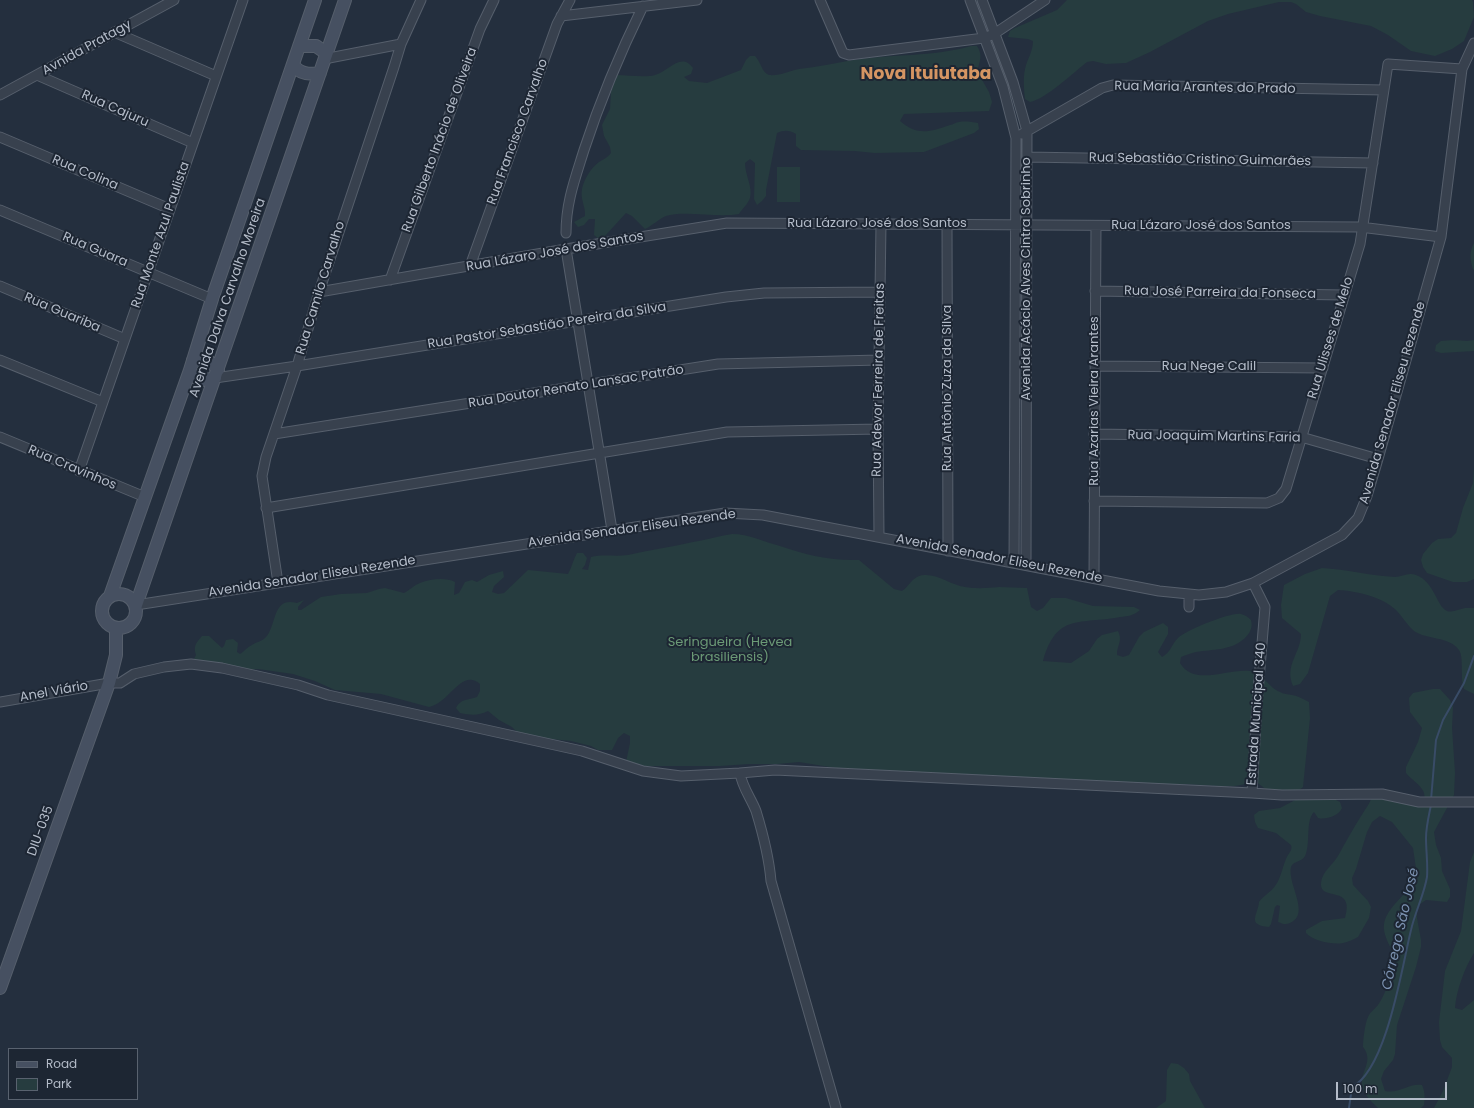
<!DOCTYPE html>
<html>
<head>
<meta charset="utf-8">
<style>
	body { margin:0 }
	#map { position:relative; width:1474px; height:1108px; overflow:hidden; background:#242f3e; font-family:Poppins,sans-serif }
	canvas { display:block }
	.legend { position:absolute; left:8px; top:1048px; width:130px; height:52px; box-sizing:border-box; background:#1d2633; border:1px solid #59626f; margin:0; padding:5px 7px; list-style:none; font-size:12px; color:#b4bcc9 }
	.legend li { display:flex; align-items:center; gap:8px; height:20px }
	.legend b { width:20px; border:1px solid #59626f }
	.scale { position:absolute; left:1336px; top:1082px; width:111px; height:18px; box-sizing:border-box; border:2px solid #b4bcc9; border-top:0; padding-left:5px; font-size:12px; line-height:14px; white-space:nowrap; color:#b4bcc9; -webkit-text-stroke:3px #1d2633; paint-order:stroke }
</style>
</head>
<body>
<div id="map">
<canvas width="1474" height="1108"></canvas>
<ul class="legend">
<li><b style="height:5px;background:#465061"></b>Road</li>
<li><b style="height:11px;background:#263c3f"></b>Park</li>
</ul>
<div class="scale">100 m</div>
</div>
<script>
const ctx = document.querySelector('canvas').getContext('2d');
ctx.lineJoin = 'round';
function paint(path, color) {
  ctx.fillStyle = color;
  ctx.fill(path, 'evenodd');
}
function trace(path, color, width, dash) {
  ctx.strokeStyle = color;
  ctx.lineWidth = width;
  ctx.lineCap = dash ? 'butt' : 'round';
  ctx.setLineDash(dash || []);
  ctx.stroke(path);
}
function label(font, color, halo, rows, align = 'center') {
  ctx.font = font + ' Poppins,sans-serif';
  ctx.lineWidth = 4;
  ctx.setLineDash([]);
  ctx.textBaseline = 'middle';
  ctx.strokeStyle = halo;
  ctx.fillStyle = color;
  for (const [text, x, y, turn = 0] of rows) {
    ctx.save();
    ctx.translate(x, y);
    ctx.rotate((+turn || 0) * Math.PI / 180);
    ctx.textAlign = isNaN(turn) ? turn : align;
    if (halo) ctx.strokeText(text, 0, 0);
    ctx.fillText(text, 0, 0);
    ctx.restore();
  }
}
paint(new Path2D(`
	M 1067,0 L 1472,0 L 1473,2 L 1474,17 L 1464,41 L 1452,49 L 1435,56 L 1411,51 L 1388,35 L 1371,26 L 1320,16 L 1306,12 L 1296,4 L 1291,2 L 1279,2 L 1228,14 L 1208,21 L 1150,52 L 1126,63 L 1106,64 L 1093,61 L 1087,62 C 1073,73 1046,99 1030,102 L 1025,99 C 1024,90 1023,78 1025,69 C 1027,59 1033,52 1033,41 L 1028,39 L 1008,37 L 1010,31 L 1015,28 L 1057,10 Z
	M 971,46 L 977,46 C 983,55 980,61 977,71 L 989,92 L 992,102 L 989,111 L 904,114 L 900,121 C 917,136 930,132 950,125 C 953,125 956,122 959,122 C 965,121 972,122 978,123 L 979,129 L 974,133 L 924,152 L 875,153 L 855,151 L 801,150 L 796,146 L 796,134 C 789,130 784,130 777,133 L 766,190 L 766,196 L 762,201 L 757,205 L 754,199 L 755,163 L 750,159 L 745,163 C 745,175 753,187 750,198 C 748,204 742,209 739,214 C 717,218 684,210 666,216 C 660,218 652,226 645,229 L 632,216 L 626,213 L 604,237 L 599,239 L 594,235 L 595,219 L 589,219 L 584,225 L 578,227 L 574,222 L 585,216 C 586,207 580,200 582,189 C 584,179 591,168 599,162 C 604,159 607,158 611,153 L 610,147 L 604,136 L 602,125 L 610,109 L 611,92 L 617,75 C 628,75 645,78 655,75 C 668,72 681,51 693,68 L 691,74 L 684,77 L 689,81 L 707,83 L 741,70 L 746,60 L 750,56 L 755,56 C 761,62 762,73 769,75 C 780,76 789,71 799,69 C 817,67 835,63 853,60 C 892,54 933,57 971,46 Z
	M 777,167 L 800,167 L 800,202 L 777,202 Z
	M 1474,243 L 1474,270 L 1473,269 C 1470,260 1469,252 1474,243 Z
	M 1454,340 L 1467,341 L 1474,340 L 1474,351 L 1441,353 L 1435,351 L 1436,345 L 1441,341 Z
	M 1474,468 L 1474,579 L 1467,582 L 1453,582 L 1427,573 L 1423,567 L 1421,560 L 1423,554 L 1432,543 L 1438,539 L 1451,538 L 1456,533 L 1463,508 L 1473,483 Z
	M 732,534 C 749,534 764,542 780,546 C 807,555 830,561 859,560 L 894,589 L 902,591 C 910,586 912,576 924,575 C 938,574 951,585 965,587 C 977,589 987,588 999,587 C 1008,587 1018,588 1027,588 L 1031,607 L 1037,611 L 1043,608 L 1051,598 L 1066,598 L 1093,606 L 1134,607 L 1140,610 C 1133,616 1128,616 1120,617 C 1080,625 1057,612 1043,661 L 1071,663 L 1089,651 L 1097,639 L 1102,635 L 1118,631 C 1123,642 1117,644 1117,655 L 1123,657 L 1129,655 L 1139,637 L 1144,632 L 1163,623 L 1168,627 L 1168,634 L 1158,652 L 1162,657 C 1171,652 1171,645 1178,638 C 1185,631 1230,612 1241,614 C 1245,615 1248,617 1251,620 C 1253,628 1250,633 1244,639 C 1229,651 1214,649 1196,652 C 1191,653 1186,655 1181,657 L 1180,663 C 1194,687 1228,668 1250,671 C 1263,673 1268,687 1280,692 C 1283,694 1288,694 1292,695 C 1298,696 1303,699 1309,702 L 1310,718 L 1303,787 L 1298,791 L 1272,794 L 1255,781 C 1248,782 1241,786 1234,786 C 1208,787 1183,782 1158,785 L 842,769 L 799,762 L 777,764 L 749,764 L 720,766 L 639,766 L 626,762 L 630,743 L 630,736 L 624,733 L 618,738 L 612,750 L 598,750 L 591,746 L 571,741 L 532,737 L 518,733 L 512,727 L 499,720 L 488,711 C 478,716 471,715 460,713 L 456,708 C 460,699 468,700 477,697 L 480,691 L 480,684 C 461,668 450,703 429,707 L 381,694 L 335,690 L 315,681 L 293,674 L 258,669 L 245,670 L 193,661 L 196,655 C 193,646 196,643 202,636 L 209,636 L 222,648 L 224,646 L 226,640 L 233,639 L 238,643 L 237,652 L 240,654 C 244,652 247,647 252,645 C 256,642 263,641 266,637 C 277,625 272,596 297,603 L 304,600 L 298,607 L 298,610 L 301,610 L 321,597 L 341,594 L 367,593 L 379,589 L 385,588 L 404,593 C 410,590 414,585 420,583 C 431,579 445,577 455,582 L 454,595 L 459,593 L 465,582 L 472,580 L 477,582 L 489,575 L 503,571 L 504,577 L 494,586 L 492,592 L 498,594 L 504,593 L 528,570 L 568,574 C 572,567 573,560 577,553 L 583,553 L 587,558 L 585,565 L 582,569 L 588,570 L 591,557 C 603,554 616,557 628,555 C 650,550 671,547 693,542 C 706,540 719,536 732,534 Z
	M 1322,568 C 1346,569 1370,576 1395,577 C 1402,577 1408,572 1416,575 C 1435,582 1436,606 1447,611 C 1453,613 1459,609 1465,608 C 1468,608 1471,608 1474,608 L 1474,694 L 1464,689 C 1460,678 1464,657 1459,650 C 1449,636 1427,640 1414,631 C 1407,625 1402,616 1396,610 C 1383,597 1356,591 1338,590 L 1330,596 L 1308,673 L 1300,684 L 1293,686 C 1284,665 1301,653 1301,634 L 1282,618 L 1281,605 L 1284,585 L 1305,574 Z
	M 1433,689 L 1440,689 L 1450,700 L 1453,707 L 1452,728 L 1455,773 L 1454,795 L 1434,832 L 1436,845 L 1441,858 L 1442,871 L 1450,889 L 1450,897 L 1447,902 L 1426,900 L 1420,904 L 1417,910 L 1417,918 L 1421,940 L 1421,947 L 1416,967 L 1397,1025 L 1395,1054 L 1393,1060 L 1384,1071 L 1381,1079 L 1385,1091 C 1400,1094 1408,1083 1422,1085 C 1425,1092 1425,1098 1424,1105 L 1421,1108 L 1378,1108 C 1372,1102 1363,1094 1362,1084 C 1361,1070 1374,1061 1363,1047 C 1363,1040 1365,1023 1368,1017 C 1370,1012 1375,1009 1378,1005 C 1383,998 1385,991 1389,983 C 1391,978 1395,975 1396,970 C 1399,951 1377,937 1386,917 C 1393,902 1410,892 1417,875 L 1413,848 L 1392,822 L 1380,816 L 1372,822 L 1367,832 L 1356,869 L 1352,878 L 1353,885 L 1368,901 L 1371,907 L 1369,918 L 1358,937 C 1354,939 1348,942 1343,943 C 1333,945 1313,941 1306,933 L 1306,930 L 1322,921 L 1345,918 C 1355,885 1322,901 1321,885 C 1321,872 1332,866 1338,856 C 1346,841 1354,827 1363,813 C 1366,808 1370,803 1372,797 C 1380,798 1389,797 1396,799 C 1407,802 1408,807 1421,806 C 1432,790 1415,784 1406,773 L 1406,767 L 1418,742 L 1422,728 L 1410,712 L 1409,698 L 1413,693 Z
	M 1299,798 L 1334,799 L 1340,802 L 1342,808 C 1339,816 1325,820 1318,818 L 1314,812 C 1305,821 1311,844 1305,856 C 1302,862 1293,861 1291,867 C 1287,884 1311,914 1290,923 C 1285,925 1283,924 1278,922 L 1280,906 L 1277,905 L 1275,907 L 1271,924 L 1269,927 C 1246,925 1258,915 1259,902 C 1263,896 1271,892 1275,886 C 1281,878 1282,868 1286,859 C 1288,853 1293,851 1291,845 L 1276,833 L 1258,828 L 1255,822 L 1254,815 L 1259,811 L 1280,808 Z
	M 1474,852 L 1474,953 C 1465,967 1456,991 1455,1008 L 1462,1010 L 1474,1000 L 1474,1108 L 1434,1108 L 1443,1091 L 1452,1067 L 1452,1058 L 1442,1047 L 1440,1040 L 1439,1022 L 1445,971 L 1461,931 L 1470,862 Z
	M 1171,1063 L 1178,1064 L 1184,1068 L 1189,1074 L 1190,1081 L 1205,1108 L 1156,1108 L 1166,1101 L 1167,1070 Z`), '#263c3f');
trace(new Path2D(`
	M 1431,800 L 1436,740 L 1443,720 L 1464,683 L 1474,656
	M 1349,1108 L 1352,1087 C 1387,1069 1402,966 1411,930 C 1415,912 1424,895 1427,877 C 1428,864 1426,851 1426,838 C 1426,827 1429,815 1431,805`), '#394c67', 2);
const street = new Path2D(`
	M 820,0 L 843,53 L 849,55 L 984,38 L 994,34 L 1045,0
	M 970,0 L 1003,87 L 1016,138 L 1014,563
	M 982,0 L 1013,82 L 1027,131 L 1026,565
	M 561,16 L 697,0
	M 114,32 L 216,76
	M 324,59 L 401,44
	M 37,75 L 193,143
	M 0,95 L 174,0
	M 1022,134 L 1102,88 L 1113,85 L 1384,90
	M 0,137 L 170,209
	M 1027,157 L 1373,163
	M 0,210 L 212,299
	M 947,225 L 948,551
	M 566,233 C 566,202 575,179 584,150 C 600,101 620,53 643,6
	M 566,249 L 612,530
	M 470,266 L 557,24 L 570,0
	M 390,280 L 480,29 L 494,0
	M 0,286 L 125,339
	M 1095,291 L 1344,295
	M 319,292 L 566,249 L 727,223 L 1360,227 L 1441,237
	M 0,360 L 103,402
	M 1095,366 L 1323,368
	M 215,378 L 297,366 L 726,297 L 764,293 L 880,292
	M 274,434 L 718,364 L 879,360
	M 1094,434 L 1301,437 L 1378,459
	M 0,437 L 145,497
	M 79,471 L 243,0
	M 1094,501 L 1267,503 L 1279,498 L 1286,489 L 1360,244 L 1388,64 L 1462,69
	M 266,508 L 727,432 L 878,429
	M 879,536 L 878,429 L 881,224
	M 1094,577 L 1096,226
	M 278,583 L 262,476 L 266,457 L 297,366 L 319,292 L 394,67 L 401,44 L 421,0
	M 1253,583 L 1265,607 L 1257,704 L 1252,793 L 1282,795 L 1382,794 L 1419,802 L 1474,802
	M 1189,594 L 1189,607
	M 136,605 L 725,513 L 763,515 L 1159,591 L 1199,595 L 1226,592 L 1253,583 L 1342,535 L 1358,518 L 1367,496 L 1378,459 L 1441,237 L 1462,69 L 1474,43
	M 0,702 L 109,683 L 120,683 L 134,674 L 164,667 L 191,664 L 222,668 L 298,685 L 328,695 L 582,751 L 643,771 L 681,776 L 740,773 L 775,770 L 1252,793
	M 740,773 C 742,787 751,798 756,811 C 763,834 769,857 771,881 L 836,1108`);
const secondary = new Path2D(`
	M 299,46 L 316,46 L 326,53
	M 293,65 C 300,74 309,75 320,73
	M 193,360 C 204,359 211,360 218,370
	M 190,370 C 195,381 205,381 215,378
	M102 611a17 17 0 1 1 34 0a17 17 0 1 1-34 0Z
	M 110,596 L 190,370 L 212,299 L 315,0
	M 136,605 L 345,0
	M 0,988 L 109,683 L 116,655 L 116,628`);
trace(street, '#565f6c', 11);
trace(secondary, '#565f6c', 14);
trace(street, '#38414e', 9);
trace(secondary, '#465061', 12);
label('13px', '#b4bcc9', '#1d2633', [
	["Avnida Pratagy",87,48,-29],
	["Rua Maria Arantes do Prado",1205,88,1],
	["Rua Cajuru",115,109,24],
	["Rua Francisco Carvalho",518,132,-70],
	["Rua Gilberto Inácio de Oliveira",440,140,-70],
	["Rua Sebastião Cristino Guimarães",1200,160,1],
	["Rua Colina",85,173,23],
	["Rua Lázaro José dos Santos",877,224],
	["Rua Lázaro José dos Santos",1201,226],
	["Rua Monte Azul Paulista",161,235,-71],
	["Rua Guara",95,250,23],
	["Rua Lázaro José dos Santos",555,252,-10],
	["Avenida Acácio Alves Cintra Sobrinho",1027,279,-90],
	["Rua Camilo Carvalho",321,288,-73],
	["Rua José Parreira da Fonseca",1220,293,1],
	["Avenida Dalva Carvalho Moreira",228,298,-71],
	["Rua Guariba",62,313,23],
	["Rua Pastor Sebastião Pereira da Silva",547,326,-9],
	["Rua Ulisses de Melo",1331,338,-73],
	["Rua Nege Calil",1209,367],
	["Rua Adevor Ferreira de Freitas",879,380,-89],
	["Rua Doutor Renato Lansac Patrão",576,387,-9],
	["Rua Antônio Zuza da Silva",948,388,-90],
	["Rua Azarias Vieira Arantes",1095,401,-90],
	["Avenida Senador Eliseu Rezende",1393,403,-74],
	["Rua Joaquim Martins Faria",1214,437,1],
	["Rua Cravinhos",72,468,23],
	["Avenida Senador Eliseu Rezende",632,529,-8],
	["Avenida Senador Eliseu Rezende",999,559,11],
	["Avenida Senador Eliseu Rezende",312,577,-9],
	["Anel Viário",54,692,-10],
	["Estrada Municipal 340",1257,714,-86],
	["DIU-035",41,831,-70]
]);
label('13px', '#6b9a76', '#1d2633', [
	["Seringueira (Hevea",730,643],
	["brasiliensis)",730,658]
]);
label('italic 14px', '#7c92b1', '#1d2633', [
	["Córrego São José",1401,929,-77]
]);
label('bold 17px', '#d59563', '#1d2633', [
	["Nova Ituiutaba",926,75]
]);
</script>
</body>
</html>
